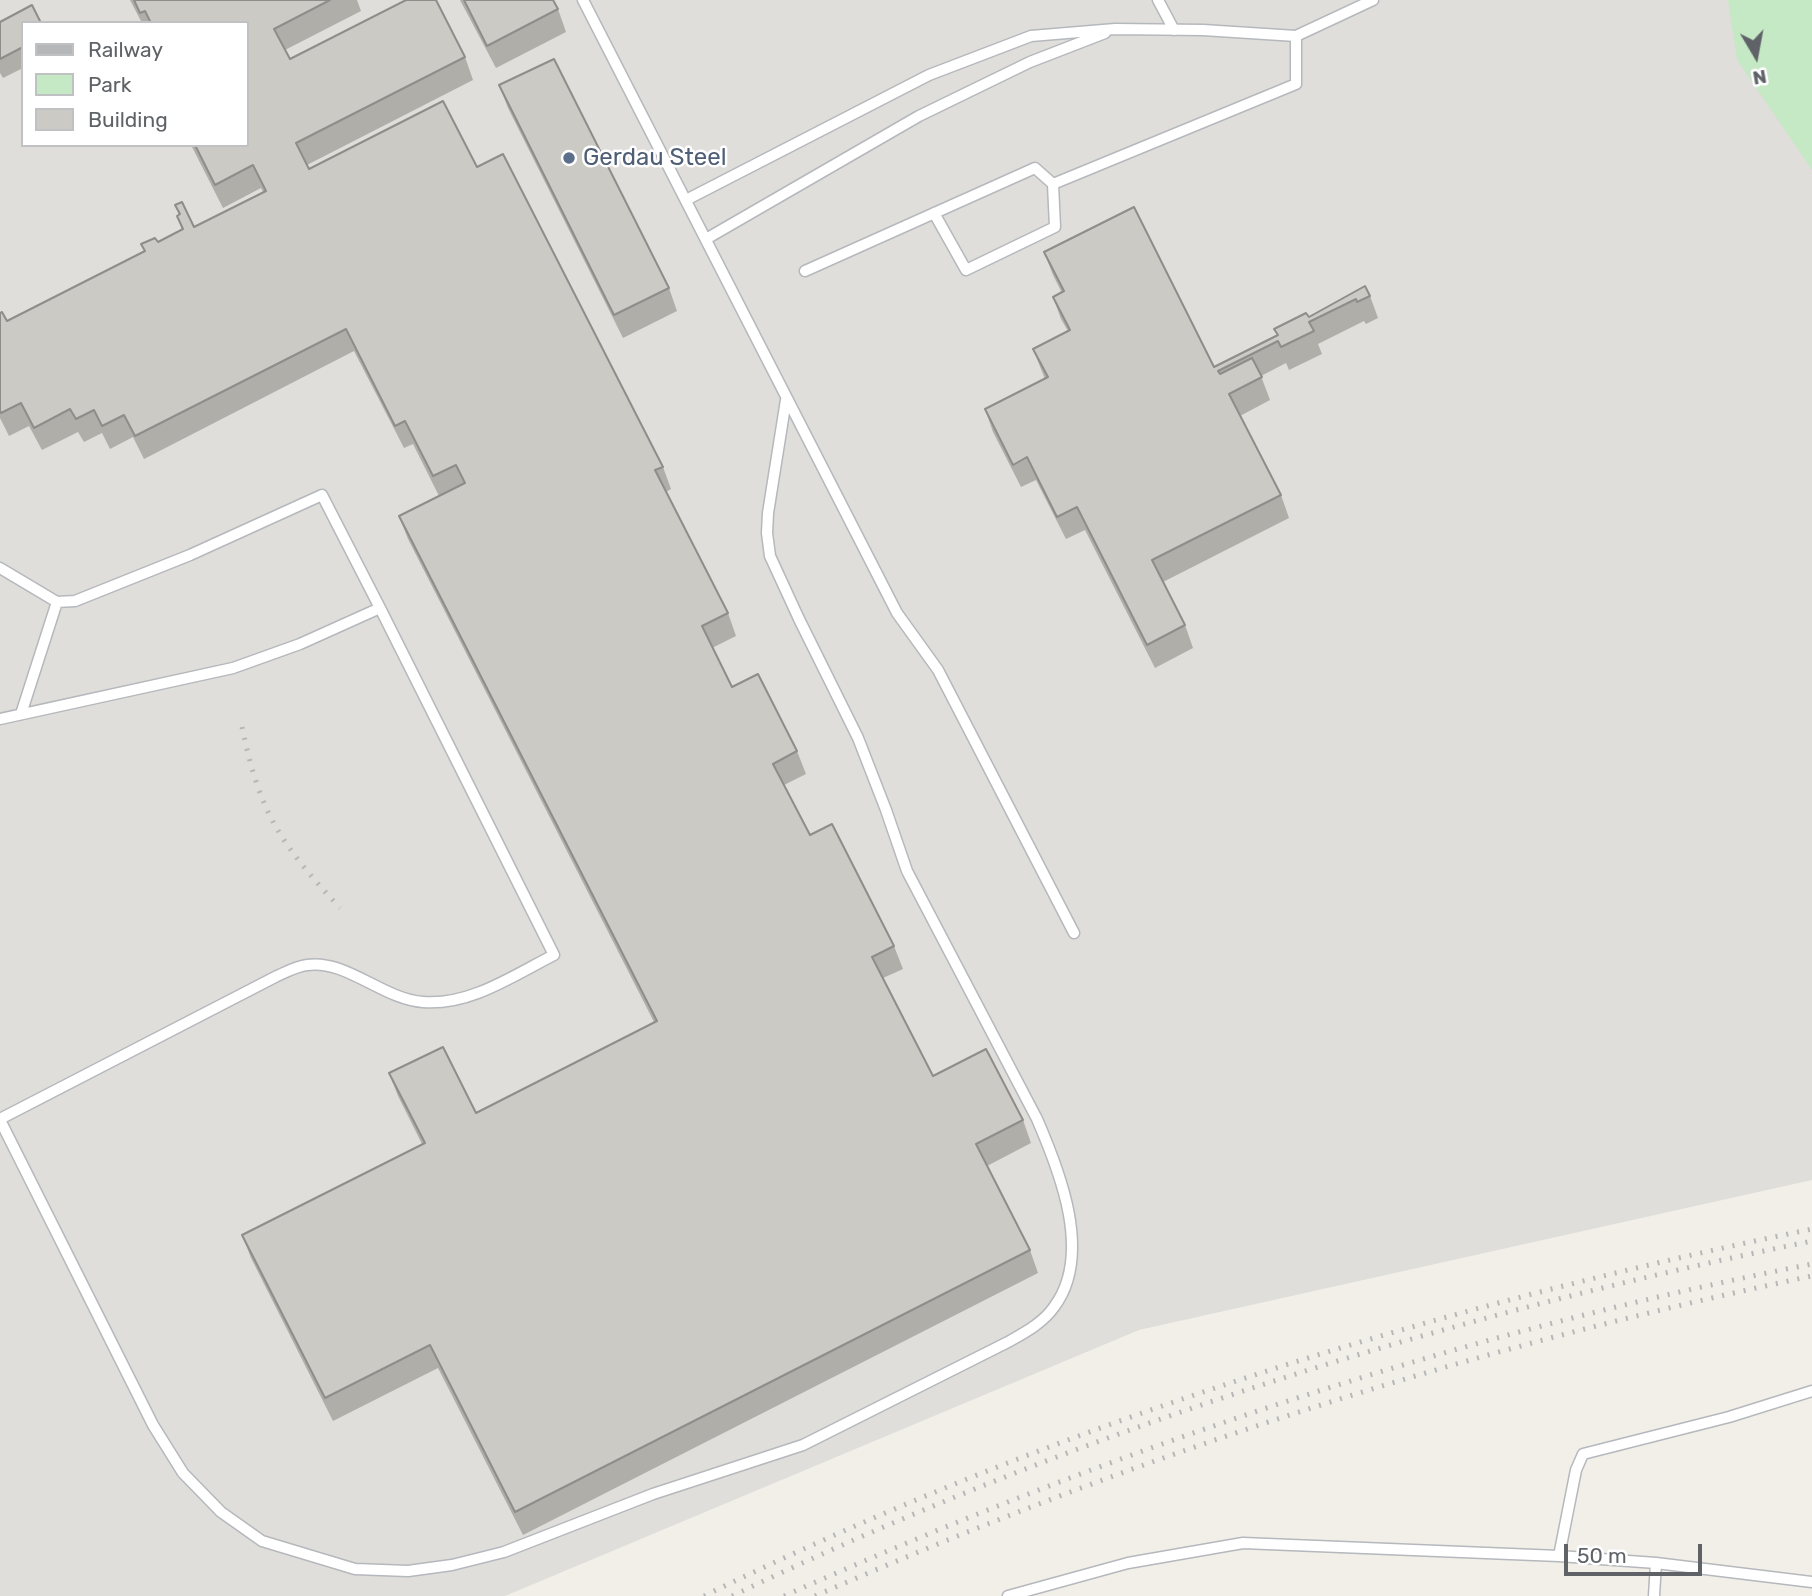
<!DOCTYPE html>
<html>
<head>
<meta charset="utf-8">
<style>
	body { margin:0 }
	#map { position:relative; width:1812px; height:1596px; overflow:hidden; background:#f1efe8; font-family:Rubik,sans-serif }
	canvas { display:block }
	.legend { position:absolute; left:21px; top:21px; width:228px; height:126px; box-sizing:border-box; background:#fff; border:2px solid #bfc1c3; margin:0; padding:9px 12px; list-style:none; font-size:21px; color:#5f6368 }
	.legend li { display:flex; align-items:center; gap:14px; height:35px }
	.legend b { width:35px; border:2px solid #bfc1c3 }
	.north { position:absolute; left:1721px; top:21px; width:70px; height:70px; -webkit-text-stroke:5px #fff; paint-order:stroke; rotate:170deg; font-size:19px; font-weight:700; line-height:28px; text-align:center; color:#5f6368 }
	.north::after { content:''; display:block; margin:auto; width:24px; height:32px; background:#5f6368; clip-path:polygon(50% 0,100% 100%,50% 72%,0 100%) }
	.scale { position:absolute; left:1564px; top:1544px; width:138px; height:32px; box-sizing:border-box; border:4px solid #5f6368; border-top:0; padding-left:9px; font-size:21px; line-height:24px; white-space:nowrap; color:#5f6368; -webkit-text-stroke:5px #fff; paint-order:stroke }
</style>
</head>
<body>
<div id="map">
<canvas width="1812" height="1596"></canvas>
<ul class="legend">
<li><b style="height:9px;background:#b6b7b8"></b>Railway</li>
<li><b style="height:19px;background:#c5e8c5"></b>Park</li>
<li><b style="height:19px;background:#cccac5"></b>Building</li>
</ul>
<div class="north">N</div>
<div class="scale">50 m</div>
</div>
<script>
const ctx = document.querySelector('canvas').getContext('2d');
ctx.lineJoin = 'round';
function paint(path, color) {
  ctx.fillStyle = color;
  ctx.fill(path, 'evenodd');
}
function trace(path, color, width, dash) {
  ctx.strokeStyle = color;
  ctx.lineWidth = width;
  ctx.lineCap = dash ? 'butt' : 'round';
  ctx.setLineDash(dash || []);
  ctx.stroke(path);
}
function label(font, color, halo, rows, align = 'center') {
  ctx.font = font + ' Rubik,sans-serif';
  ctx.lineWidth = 5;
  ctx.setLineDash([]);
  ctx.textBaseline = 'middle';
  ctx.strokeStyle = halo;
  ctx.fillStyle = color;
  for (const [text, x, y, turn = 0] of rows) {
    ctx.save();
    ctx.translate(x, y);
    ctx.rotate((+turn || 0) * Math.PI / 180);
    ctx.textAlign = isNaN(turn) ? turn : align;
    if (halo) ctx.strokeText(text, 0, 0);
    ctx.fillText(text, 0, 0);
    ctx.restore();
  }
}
paint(new Path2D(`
	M 0,0 L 1812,0 L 1812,1180 L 1139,1330 L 505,1596 L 0,1596 ZM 23,23 L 247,23 L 247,145 L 23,145 Z`), '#e0deda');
paint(new Path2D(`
	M 1728,0 L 1812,0 L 1812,170 L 1737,60 Z`), '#c5e8c5');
const service = new Path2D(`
	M 583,0 L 897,613 L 938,670 L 1074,933
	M 1158,0 L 1174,30
	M 686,200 L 929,75 L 1031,36 L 1115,29 L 1203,30 L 1296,36 L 1373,0
	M 934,213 L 966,270 L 1055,227 L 1053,184
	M 706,239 L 919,116 L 1030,62 L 1105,33
	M 805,271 L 1035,168 L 1053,184 L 1296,84 L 1296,36
	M 0,568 L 57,602 L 75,601 L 190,555 L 322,495 L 380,608
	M 21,714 L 57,602
	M 0,719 L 233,668 L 300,644 L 380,608 L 554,955 C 514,975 470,1006 423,1002 C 382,999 346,959 307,965 C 297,966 286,972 277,976 L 0,1119
	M 0,1120 L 153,1425 L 183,1473 L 221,1512 L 262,1541 L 355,1569 L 408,1571 L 452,1565 L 504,1552 L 653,1494 L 803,1445 L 1008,1342 C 1024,1333 1043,1323 1054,1307 C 1093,1255 1060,1172 1037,1119 L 907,871 L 886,810 L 858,738 L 799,619 L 770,556 L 767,533 L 768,513 L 786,400
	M 1559,1556 L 1576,1470 L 1583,1454 L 1729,1417 L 1812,1391
	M 1008,1596 L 1128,1563 L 1243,1543 L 1559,1556 L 1656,1563 L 1812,1582
	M 1654,1596 L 1656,1563`);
trace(service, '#b5b8bc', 13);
trace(service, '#fff', 10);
trace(new Path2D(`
	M 242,727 C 260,814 280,843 340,908
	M 704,1596 C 1053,1425 1432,1307 1812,1229
	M 732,1596 C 1073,1432 1442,1316 1812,1241
	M 784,1596 C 1114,1449 1457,1333 1812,1264
	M 815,1596 C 1137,1455 1467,1348 1812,1276`), '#b6b7b8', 5, [2, 9]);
paint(new Path2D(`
	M 130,0 L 357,0 L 361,11 L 285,50 L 290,59 L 465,57 L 473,80 L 307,165 L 309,169 L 477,167 L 663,467 L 671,489 L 666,492 L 728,613 L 736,636 L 712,648 L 732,687 L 797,751 L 806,774 L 784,785 L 810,835 L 894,946 L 903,969 L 883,978 L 933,1076 L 1023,1120 L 1031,1143 L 987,1166 L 1030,1250 L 1038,1273 L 523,1535 L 438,1368 L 333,1421 L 251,1258 L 242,1235 L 422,1144 L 398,1096 L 389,1073 L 476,1113 L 654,1022 L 408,539 L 399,516 L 439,496 L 413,444 L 404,448 L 354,351 L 144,459 L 133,437 L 110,449 L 102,433 L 84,442 L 78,432 L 42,450 L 29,426 L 9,436 L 0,418 L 0,313 L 7,321 L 144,251 L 141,244 L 158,242 L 182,230 L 177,216 L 179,215 L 175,205 L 194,227 L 263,192 L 261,188 L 223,208 L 191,145 L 247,145 L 247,23 L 142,23 Z
	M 460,0 L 553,0 L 558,9 L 566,32 L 496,68 Z
	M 0,22 L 23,23 L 23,68 L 3,78 L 0,73 Z
	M 499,85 L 669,288 L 677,311 L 623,338 L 508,108 Z
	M 1044,252 L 1214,367 L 1277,335 L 1274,329 L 1309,317 L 1365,286 L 1370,296 L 1378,318 L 1366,324 L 1364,321 L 1318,344 L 1322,354 L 1289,370 L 1286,363 L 1261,376 L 1270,400 L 1240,416 L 1281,495 L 1289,518 L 1163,582 L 1185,625 L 1193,648 L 1155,668 L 1085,530 L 1066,539 L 1036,480 L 1021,487 L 993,432 L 985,409 L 1045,379 L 1033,349 L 1068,331 L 1061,319 L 1053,297 L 1062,293 L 1053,275 Z`), '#afaea9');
const building = new Path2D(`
	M 134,0 L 330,0 L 274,29 L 290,59 L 406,0 L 436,0 L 465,57 L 296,143 L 309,169 L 443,101 L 477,167 L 503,154 L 663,467 L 655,470 L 728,613 L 702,626 L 732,687 L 758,674 L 797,751 L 773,764 L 810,835 L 832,824 L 894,946 L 872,957 L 933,1076 L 986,1049 L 1023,1120 L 976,1144 L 1030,1250 L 515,1512 L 430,1345 L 325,1398 L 242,1235 L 425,1143 L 389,1073 L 443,1047 L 476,1113 L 657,1021 L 399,516 L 465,483 L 456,465 L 433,476 L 405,421 L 395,426 L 346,329 L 135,436 L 124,415 L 102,426 L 94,410 L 76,419 L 70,409 L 34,428 L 21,403 L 1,413 L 0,411 L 0,313 L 2,312 L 7,321 L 145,251 L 141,244 L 155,238 L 158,242 L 183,229 L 177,216 L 180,214 L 175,205 L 182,202 L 194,227 L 266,191 L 253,165 L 215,185 L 195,145 L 247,145 L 247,23 L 151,23 L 145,11 L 140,13 Z
	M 464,0 L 553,0 L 558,9 L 487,46 Z
	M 32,5 L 41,23 L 23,23 L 23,47 L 0,59 L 0,22 Z
	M 554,59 L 669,288 L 614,315 L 499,85 Z
	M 1134,207 L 1214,367 L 1278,335 L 1274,329 L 1306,313 L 1309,317 L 1365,286 L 1370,296 L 1357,302 L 1356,299 L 1309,322 L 1314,331 L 1281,347 L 1278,341 L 1218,371 L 1220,374 L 1252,358 L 1262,377 L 1229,394 L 1281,495 L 1152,560 L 1185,625 L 1147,645 L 1077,507 L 1057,517 L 1027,457 L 1013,465 L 985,409 L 1048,377 L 1033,349 L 1070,330 L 1053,297 L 1064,291 L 1044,252 Z`);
paint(building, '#cccac5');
trace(building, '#8f8d8a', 2);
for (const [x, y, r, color] of [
	[569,158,7,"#5c6f8a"]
]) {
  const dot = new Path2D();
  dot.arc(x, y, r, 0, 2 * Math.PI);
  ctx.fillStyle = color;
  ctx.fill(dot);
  trace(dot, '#fff', 2.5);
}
label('24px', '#4e5e75', '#fff', [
	["Gerdau Steel",583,158]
], 'left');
</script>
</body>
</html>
